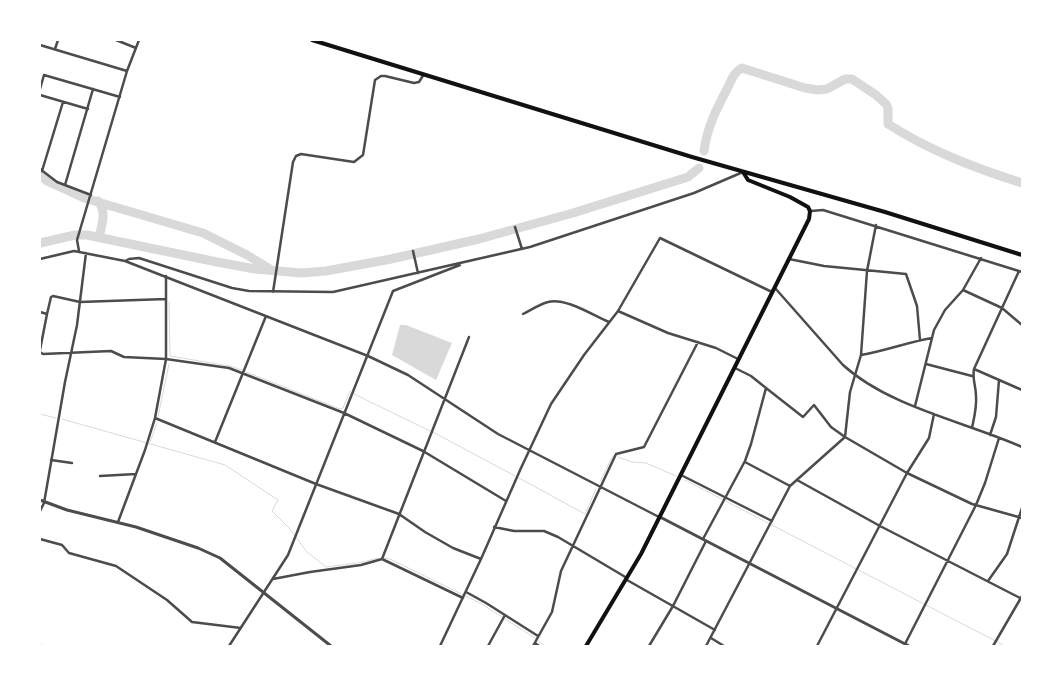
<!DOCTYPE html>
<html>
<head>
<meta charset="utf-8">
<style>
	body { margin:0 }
	#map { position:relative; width:1062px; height:686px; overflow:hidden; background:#fff; font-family:"Alegreya Sans",sans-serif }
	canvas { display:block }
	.frame { position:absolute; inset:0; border:41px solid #fff; pointer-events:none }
</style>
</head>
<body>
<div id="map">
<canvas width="1062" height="686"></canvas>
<div class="frame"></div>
</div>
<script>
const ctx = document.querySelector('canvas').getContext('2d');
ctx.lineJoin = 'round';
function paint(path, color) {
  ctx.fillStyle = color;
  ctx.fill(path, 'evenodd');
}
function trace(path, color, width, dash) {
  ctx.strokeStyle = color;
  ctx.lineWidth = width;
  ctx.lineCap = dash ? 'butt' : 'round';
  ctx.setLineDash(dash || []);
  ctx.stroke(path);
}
paint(new Path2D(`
	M 400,325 L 406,325 L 452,343 L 436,380 L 392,355 Z`), '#d9d9d9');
trace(new Path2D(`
	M 169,302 L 170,356 L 230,366 L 242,370
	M 246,372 L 340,409 L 343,408 L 350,391
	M 354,394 L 430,431
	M 40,414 L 56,418
	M 158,417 L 169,364
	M 62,419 L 225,465 L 278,500 L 272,511 L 289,528 L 307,552 L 326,567 L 363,562 L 378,558
	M 433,432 L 515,476
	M 150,442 L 157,423
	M 618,457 L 632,462 L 646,463 L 676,476
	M 519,478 L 585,514 L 596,489
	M 685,480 L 1005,646
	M 600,482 L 613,455
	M 384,558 L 390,559 L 480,603 L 535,638
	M 538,641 L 545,646
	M 40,642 L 42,646`), '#d9d9d9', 1);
trace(new Path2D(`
	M 704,151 C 707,127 717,108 728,87 C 732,79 734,72 742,68 L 805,88 L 818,90 L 827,89 L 845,79 L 852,79 L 876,95 L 886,104 L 888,108 L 888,124 C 930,151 975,168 1022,183
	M 40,174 L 47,181 L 84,198 L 203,233 L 247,255 L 270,269
	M 98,201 C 107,212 102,224 99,237
	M 40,243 L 75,235 L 87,235 L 217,262 L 255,269 L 301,273 L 326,271 L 391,259 L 479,239 L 573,213 L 688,177 L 699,168`), '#d9d9d9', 9);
trace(new Path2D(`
	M 116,40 L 136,48
	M 40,45 L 127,71
	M 55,49 L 58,40
	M 40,89 L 44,75 L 120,97
	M 40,95 L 88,109
	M 40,169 L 57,182 L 91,195
	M 42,171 L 63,102
	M 65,185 L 93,89
	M 811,211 L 823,210 L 1022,272
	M 515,227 L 522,249
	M 79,251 L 77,240 L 127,71 L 139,40
	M 413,251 L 418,273
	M 40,259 L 74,251 L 125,261 L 129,259 L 139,258 L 232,288 L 249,291 L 333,292 L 530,247 L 694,193 L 743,172
	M 789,259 L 824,266 L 906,274 L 917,306 L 920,340
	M 125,261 L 368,356 L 408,375 L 498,434 L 659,517
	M 775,288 L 843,365 C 889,407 966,422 1022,447
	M 963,290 L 1002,308 L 1022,325
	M 273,292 L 293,162 L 296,156 L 301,154 L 354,162 L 363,155 L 375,80 L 381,76 L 385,76 L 414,83 L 419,82 L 424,74
	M 618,311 L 668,333 L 716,348 L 738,359
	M 40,312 L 47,314 L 40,350
	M 47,314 L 51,297 L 53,296 L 80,302 L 166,299
	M 523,314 C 531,310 540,304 548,302 C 565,297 594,316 609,322
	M 40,352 L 43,354 L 111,351 L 124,357 L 166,359 L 229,368 L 344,413 L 423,451 L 506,501
	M 861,355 L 867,271 L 876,225
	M 926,364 L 972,376
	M 974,369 L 1022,390
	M 766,388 L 803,417 L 814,405 L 831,427 L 845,437 L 907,473 L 972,504 L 1022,518
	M 915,406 L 934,330 L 945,310 L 963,290 L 981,258
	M 155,418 L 316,484 L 399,514 L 425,532 L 453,548 L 481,559 L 521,468 L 551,404 L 584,355 L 618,311 L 660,238 L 772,292
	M 972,428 C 974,418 977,407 976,396 C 976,386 972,379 974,369 L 1019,271
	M 990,435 L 996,417 L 999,380
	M 215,442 L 266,316
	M 51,460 L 72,463
	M 745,462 L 790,486
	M 681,475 L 772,521
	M 100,476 L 136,474
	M 797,480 L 880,526 L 1022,599
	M 40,511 L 44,503 L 65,382 L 77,325 L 86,253
	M 118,522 L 145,450 L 155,418 L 166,359 L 166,276
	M 494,527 L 514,531 L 544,531 L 558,537 L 627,578
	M 40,539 L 62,545 L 69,553 L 116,566 L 167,600 L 192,622 L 241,628
	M 703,539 L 745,461 L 751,444 L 766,388 L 751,376 L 735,368
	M 382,559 L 469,337
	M 273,579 L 310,572 L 361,565 L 382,559 L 463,598
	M 627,580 L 715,630
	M 988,581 L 1007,554 L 1022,508
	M 466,592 L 486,603 L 538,636
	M 711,638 L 724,646
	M 535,643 L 539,646
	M 905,644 L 976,505 L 985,483 L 999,438
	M 229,646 L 288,555 L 393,291 L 460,265
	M 440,646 L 481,559
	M 488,646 L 505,615
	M 533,646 L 552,612 L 561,571 L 616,454 L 644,447 L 698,342
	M 649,646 L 673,606 L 706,541
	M 706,646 L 790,486 L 845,437 L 850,392 L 861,355 C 885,351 908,342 932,338
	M 817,646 L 907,473 L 929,438 L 934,414
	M 993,646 L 1022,596`), '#4c4c4c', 2.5);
trace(new Path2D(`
	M 40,500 L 67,510 L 136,527 L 198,548 L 220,558 L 331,646
	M 660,517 L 909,646`), '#4c4c4c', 3);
trace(new Path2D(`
	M 312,40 L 692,157 L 885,212 L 1022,255
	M 586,646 L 641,554 L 809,219 L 810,211 L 808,207 L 790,197 L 748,180 L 743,172`), '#111', 4);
</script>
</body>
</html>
